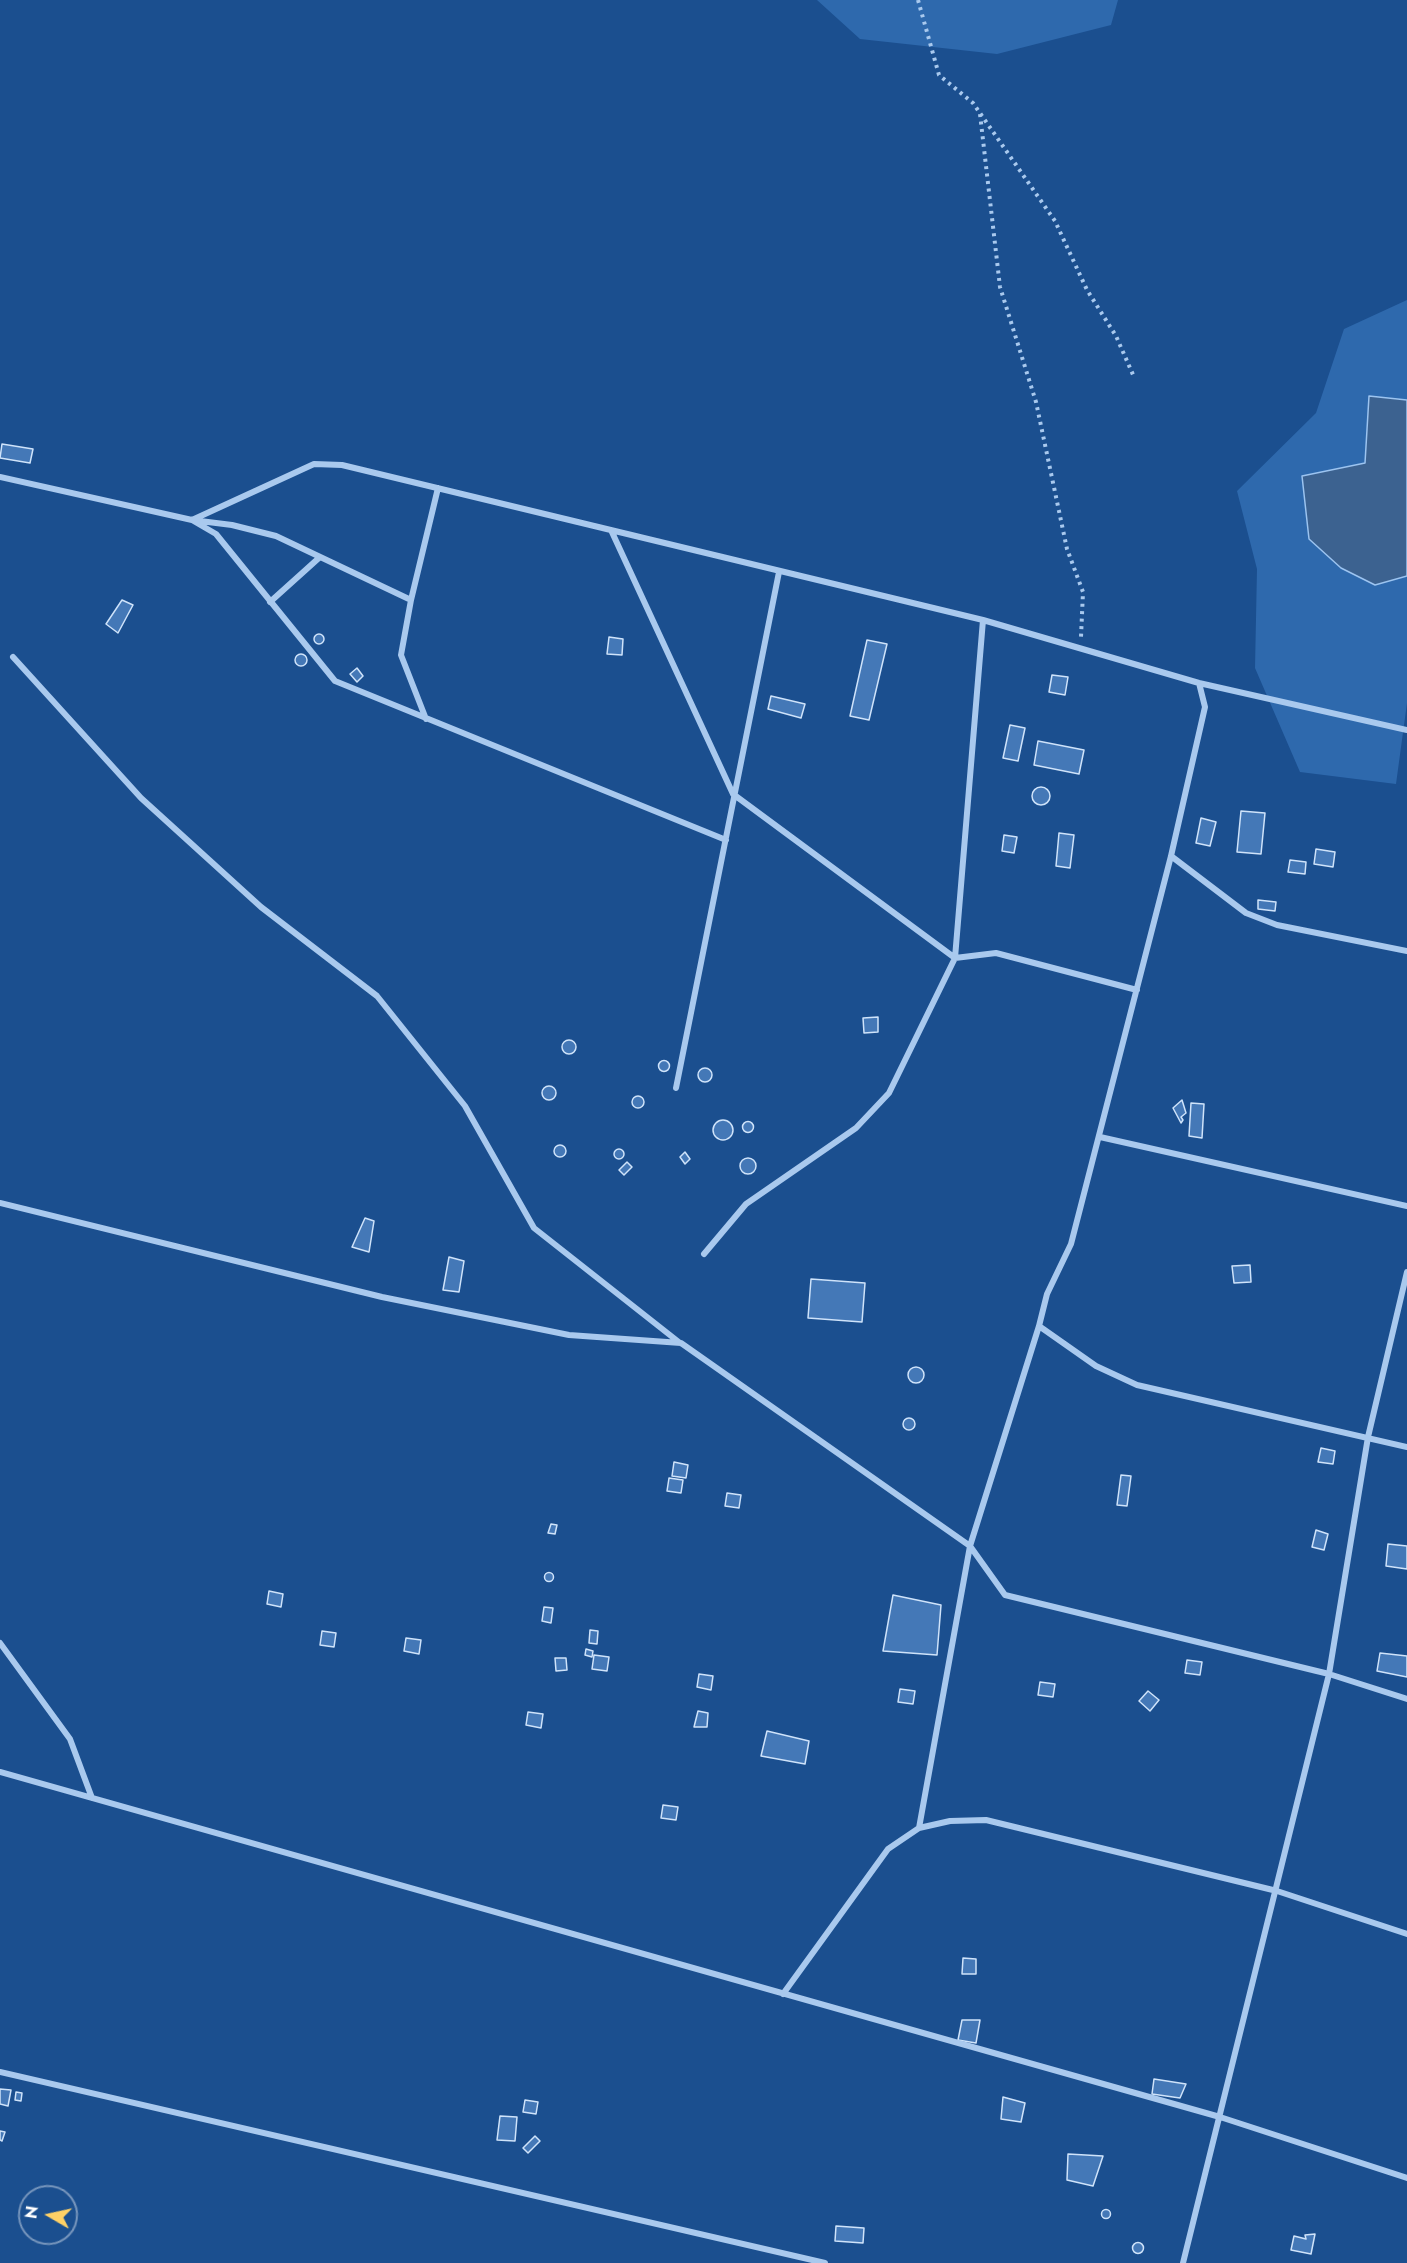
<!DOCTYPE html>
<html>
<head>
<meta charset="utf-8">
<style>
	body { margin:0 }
	#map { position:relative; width:1407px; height:2263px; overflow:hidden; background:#1b4f8f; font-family:Jost,sans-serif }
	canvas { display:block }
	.north { position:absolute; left:18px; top:2185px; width:60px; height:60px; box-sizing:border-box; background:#1b4f8f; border:2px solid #7695bc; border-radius:50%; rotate:279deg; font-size:16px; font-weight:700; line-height:24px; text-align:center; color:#fff }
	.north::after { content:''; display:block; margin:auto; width:21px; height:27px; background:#ffd166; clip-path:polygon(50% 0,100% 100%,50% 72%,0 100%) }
</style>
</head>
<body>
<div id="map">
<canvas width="1407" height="2263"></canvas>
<div class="north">N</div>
</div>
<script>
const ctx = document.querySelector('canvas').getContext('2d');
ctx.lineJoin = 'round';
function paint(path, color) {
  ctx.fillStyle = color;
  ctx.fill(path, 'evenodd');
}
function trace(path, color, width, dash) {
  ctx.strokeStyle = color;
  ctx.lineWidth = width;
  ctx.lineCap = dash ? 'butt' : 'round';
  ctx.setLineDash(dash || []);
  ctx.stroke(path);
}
paint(new Path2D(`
	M 817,0 L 1118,0 L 1111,25 L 997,54 L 860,39 Z
	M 1407,300 L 1407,400 L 1369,397 L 1365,463 L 1302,476 L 1309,539 L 1341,568 L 1375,585 L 1407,576 L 1407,703 L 1396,784 L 1300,772 L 1255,668 L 1257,569 L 1237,491 L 1316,413 L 1344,329 Z`), '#2e69ad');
const water = new Path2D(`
	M 1369,396 L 1407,400 L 1407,576 L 1375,585 L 1341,568 L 1309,539 L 1302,476 L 1365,463 Z`);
paint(water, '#3c6290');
trace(water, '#9cc4f0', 1.5);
const building = new Path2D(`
	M 2,444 L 33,449 L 30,463 L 0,458 Z
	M 122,600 L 133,605 L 118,633 L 106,624 Z
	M314 639a5 5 0 1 1 10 0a5 5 0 1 1-10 0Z
	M 609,637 L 623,639 L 622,655 L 607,654 Z
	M 867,640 L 887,644 L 869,720 L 850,716 Z
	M295 660a6 6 0 1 1 12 0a6 6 0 1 1-12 0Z
	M 357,668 L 363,676 L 357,682 L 350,674 Z
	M 1052,675 L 1068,677 L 1065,695 L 1049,692 Z
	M 771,696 L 805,704 L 801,718 L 768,709 Z
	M 1010,725 L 1025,728 L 1018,761 L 1003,758 Z
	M 1038,741 L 1084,750 L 1079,774 L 1034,765 Z
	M1032 796a9 9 0 1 1 18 0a9 9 0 1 1-18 0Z
	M 1241,811 L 1265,813 L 1261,854 L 1237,852 Z
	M 1201,818 L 1216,822 L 1210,846 L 1196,843 Z
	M 1059,833 L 1074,835 L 1070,868 L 1056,866 Z
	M 1004,835 L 1017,837 L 1014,853 L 1002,851 Z
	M 1316,849 L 1335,852 L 1333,867 L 1314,864 Z
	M 1290,860 L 1306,862 L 1305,874 L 1288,872 Z
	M 1258,900 L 1276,902 L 1275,911 L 1258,909 Z
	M 878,1017 L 878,1032 L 864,1033 L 863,1018 Z
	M562 1047a7 7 0 1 1 14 0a7 7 0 1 1-14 0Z
	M658.5 1066a5.5 5.5 0 1 1 11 0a5.5 5.5 0 1 1-11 0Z
	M698 1075a7 7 0 1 1 14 0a7 7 0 1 1-14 0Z
	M542 1093a7 7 0 1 1 14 0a7 7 0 1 1-14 0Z
	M632 1102a6 6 0 1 1 12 0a6 6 0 1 1-12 0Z
	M 1182,1100 L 1186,1113 L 1181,1117 L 1183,1120 L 1181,1123 L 1173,1108 Z
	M 1191,1103 L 1204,1104 L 1202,1138 L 1189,1136 Z
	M713 1130a10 10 0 1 1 20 0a10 10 0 1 1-20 0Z
	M742.5 1127a5.5 5.5 0 1 1 11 0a5.5 5.5 0 1 1-11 0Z
	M554 1151a6 6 0 1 1 12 0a6 6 0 1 1-12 0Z
	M614 1154a5 5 0 1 1 10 0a5 5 0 1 1-10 0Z
	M 685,1152 L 690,1159 L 685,1164 L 680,1157 Z
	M740 1166a8 8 0 1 1 16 0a8 8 0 1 1-16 0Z
	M 627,1162 L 632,1167 L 624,1175 L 619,1170 Z
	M 365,1218 L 374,1221 L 369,1252 L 352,1247 Z
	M 449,1257 L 464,1261 L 459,1292 L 443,1290 Z
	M 1250,1265 L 1251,1282 L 1234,1283 L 1232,1266 Z
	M 811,1279 L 865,1283 L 862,1322 L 808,1318 Z
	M908 1375a8 8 0 1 1 16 0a8 8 0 1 1-16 0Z
	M903 1424a6 6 0 1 1 12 0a6 6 0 1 1-12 0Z
	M 1321,1448 L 1335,1451 L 1333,1464 L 1318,1462 Z
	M 674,1462 L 688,1465 L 686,1478 L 672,1476 Z
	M 1121,1475 L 1131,1476 L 1127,1506 L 1117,1505 Z
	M 669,1478 L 683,1480 L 681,1493 L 667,1491 Z
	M 727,1493 L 741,1495 L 739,1508 L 725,1506 Z
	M 551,1524 L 557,1525 L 555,1534 L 548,1533 Z
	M 1316,1530 L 1328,1534 L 1324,1550 L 1312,1547 Z
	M 1388,1544 L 1407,1546 L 1407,1569 L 1386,1566 Z
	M544.5 1577a4.5 4.5 0 1 1 9 0a4.5 4.5 0 1 1-9 0Z
	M 269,1591 L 283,1594 L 281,1607 L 267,1604 Z
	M 893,1595 L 941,1605 L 937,1655 L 883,1651 Z
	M 544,1607 L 553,1608 L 551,1623 L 542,1621 Z
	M 590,1630 L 598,1631 L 597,1644 L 589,1643 Z
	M 322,1631 L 336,1633 L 334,1647 L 320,1645 Z
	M 406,1638 L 421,1640 L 419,1654 L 404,1651 Z
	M 586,1649 L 593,1651 L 592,1657 L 585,1655 Z
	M 1380,1653 L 1407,1656 L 1407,1677 L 1377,1671 Z
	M 594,1655 L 609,1657 L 607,1671 L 592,1669 Z
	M 555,1658 L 566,1658 L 567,1670 L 556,1671 Z
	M 1187,1660 L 1202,1662 L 1200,1675 L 1185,1673 Z
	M 699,1674 L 713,1676 L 711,1690 L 697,1687 Z
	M 1040,1682 L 1055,1684 L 1053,1697 L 1038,1695 Z
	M 900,1689 L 915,1691 L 913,1704 L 898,1702 Z
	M 1148,1691 L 1159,1700 L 1150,1711 L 1139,1701 Z
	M 698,1711 L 708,1713 L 707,1727 L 694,1727 Z
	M 528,1712 L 543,1714 L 541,1728 L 526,1725 Z
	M 767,1731 L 809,1741 L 805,1764 L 761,1756 Z
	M 663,1805 L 678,1807 L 676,1820 L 661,1818 Z
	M 963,1958 L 976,1959 L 976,1974 L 962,1974 Z
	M 962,2020 L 980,2020 L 976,2043 L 958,2040 Z
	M 1154,2079 L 1186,2084 L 1180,2098 L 1152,2094 Z
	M 0,2089 L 11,2090 L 8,2106 L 0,2104 Z
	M 16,2092 L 22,2093 L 21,2101 L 15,2100 Z
	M 1003,2097 L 1025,2103 L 1021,2122 L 1001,2119 Z
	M 525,2100 L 538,2102 L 536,2114 L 523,2112 Z
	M 500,2116 L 517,2117 L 515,2141 L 497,2140 Z
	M 0,2131 L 5,2132 L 2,2141 L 0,2140 Z
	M 535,2136 L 540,2141 L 528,2153 L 523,2148 Z
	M 1068,2154 L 1103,2156 L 1093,2186 L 1067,2180 Z
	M1101.5 2214a4.5 4.5 0 1 1 9 0a4.5 4.5 0 1 1-9 0Z
	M 836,2226 L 864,2228 L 863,2243 L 835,2241 Z
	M 1315,2234 L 1311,2254 L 1291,2250 L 1294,2236 L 1306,2239 L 1305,2235 Z
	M1132.5 2248a5.5 5.5 0 1 1 11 0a5.5 5.5 0 1 1-11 0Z`);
paint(building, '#4478b7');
trace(building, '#cfe3fa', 1.5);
trace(new Path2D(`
	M 918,0 L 939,75 L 973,103 L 1055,221 L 1087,290 L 1116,336 L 1134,377
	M 980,114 L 1000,287 L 1036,402 L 1067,549 L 1083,592 L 1081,637`), '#a9c9ee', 4, [3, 4.5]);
trace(new Path2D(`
	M 0,477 L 192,520 L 232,525 L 276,536 L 411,600
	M 192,520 L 314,464 L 342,465 L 983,620 L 1199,683 L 1407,730
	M 192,520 L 216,534 L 335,681 L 726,840
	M 611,530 L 733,794 L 955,958 L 996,953 L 1137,990
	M 270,602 L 320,557
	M 13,657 L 141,798 L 261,907 L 377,996 L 465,1106 L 534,1228 L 680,1343
	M 1199,683 L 1205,707 L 1171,856 L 1071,1244 L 1047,1294 L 1039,1326 L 1096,1366 L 1137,1385 L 1407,1447
	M 426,719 L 401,655 L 411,600 L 438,488
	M 1171,856 L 1246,913 L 1277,925 L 1407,951
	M 676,1088 L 779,572
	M 1100,1137 L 1407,1206
	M 0,1203 L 382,1297 L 569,1335 L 681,1343 L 970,1546 L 1005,1595 L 1329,1674 L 1407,1699
	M 704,1254 L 746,1204 L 856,1128 L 889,1093 L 955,958 L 983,620
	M 0,1643 L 70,1739 L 92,1798
	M 0,1772 L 1220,2117 L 1407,2178
	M 919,1828 L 970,1546 L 1039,1326
	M 783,1994 L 888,1849 L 919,1828 L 950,1821 L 986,1820 L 1277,1891 L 1407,1934
	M 0,2072 L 825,2263
	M 1183,2263 L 1329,1674 L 1368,1437 L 1407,1272`), '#a9c9ee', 6);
</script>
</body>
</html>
